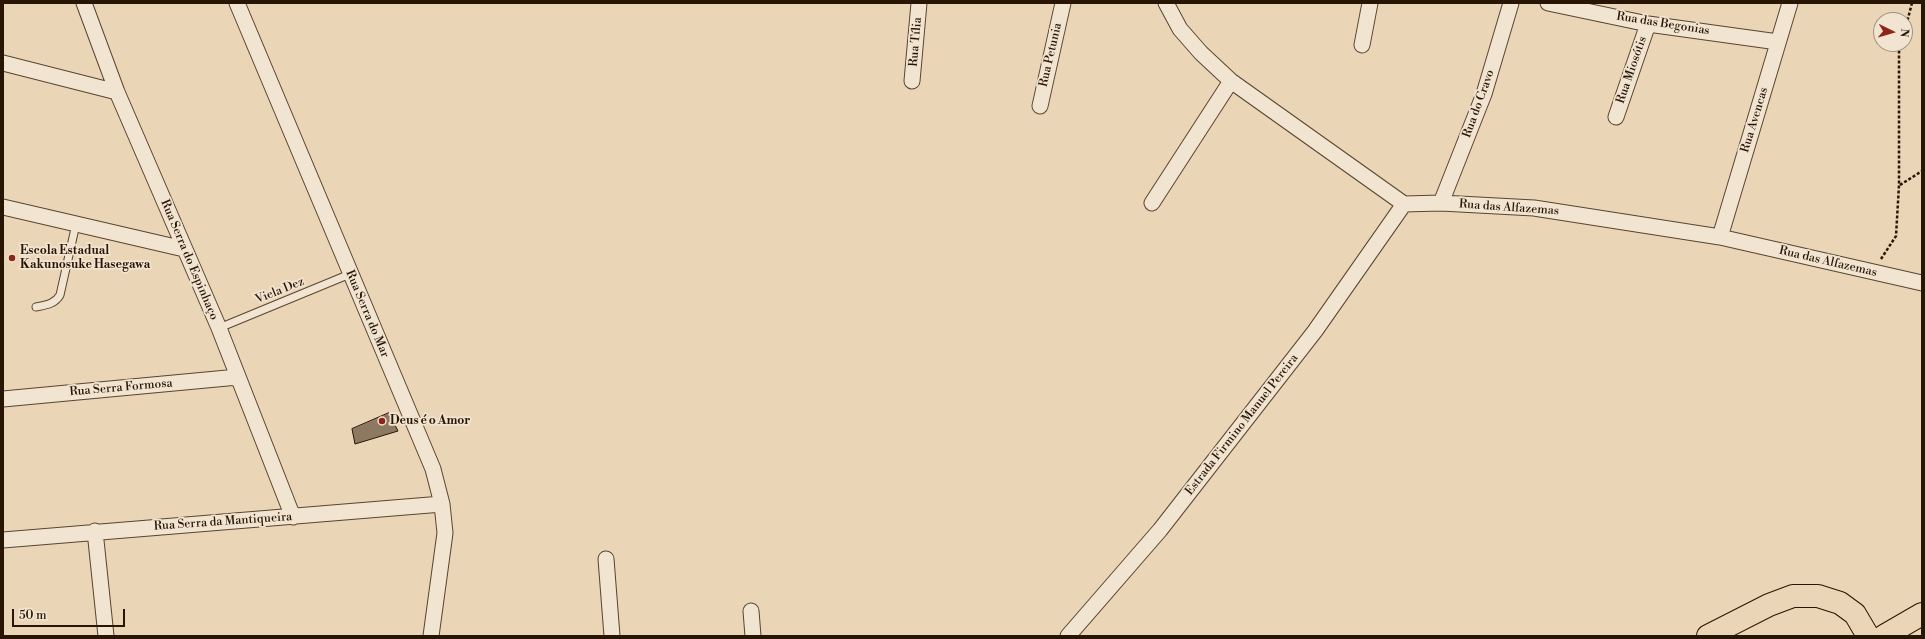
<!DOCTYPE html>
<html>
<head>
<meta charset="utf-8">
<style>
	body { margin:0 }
	#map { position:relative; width:1925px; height:639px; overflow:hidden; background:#ead5b6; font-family:"Libre Bodoni",serif }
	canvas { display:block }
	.frame { position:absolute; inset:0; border:4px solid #291504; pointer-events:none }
	.north { position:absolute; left:1873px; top:12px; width:40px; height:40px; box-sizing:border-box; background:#f1e4d0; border:1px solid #a1917e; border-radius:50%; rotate:95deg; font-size:11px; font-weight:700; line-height:16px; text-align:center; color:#291504 }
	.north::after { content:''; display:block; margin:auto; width:14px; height:18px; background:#8f2418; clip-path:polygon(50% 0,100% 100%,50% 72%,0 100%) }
	.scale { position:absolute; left:12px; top:609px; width:113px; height:18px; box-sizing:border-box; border:2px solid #291504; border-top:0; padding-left:5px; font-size:12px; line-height:14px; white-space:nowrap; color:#291504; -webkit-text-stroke:3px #f1e4d0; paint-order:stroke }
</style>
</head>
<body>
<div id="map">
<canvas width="1925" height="639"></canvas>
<div class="frame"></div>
<div class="north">N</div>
<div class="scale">50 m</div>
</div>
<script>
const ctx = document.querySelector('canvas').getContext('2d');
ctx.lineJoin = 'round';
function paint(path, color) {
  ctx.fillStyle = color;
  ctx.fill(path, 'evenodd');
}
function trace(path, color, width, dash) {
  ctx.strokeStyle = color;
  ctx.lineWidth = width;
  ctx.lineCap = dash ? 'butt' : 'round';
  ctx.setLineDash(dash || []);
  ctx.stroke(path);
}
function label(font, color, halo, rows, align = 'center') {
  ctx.font = font + ' "Libre Bodoni",serif';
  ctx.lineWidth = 3.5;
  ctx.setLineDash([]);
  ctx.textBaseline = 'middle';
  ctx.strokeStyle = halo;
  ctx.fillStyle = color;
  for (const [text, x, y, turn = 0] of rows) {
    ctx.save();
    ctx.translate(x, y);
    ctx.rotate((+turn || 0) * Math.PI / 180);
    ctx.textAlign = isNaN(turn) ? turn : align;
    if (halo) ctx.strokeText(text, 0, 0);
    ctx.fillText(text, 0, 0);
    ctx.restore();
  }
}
const building = new Path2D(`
	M 389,413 L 398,431 L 355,444 L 352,429 Z`);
paint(building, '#8d7961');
trace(building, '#291504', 1);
const lane = new Path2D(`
	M 36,307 C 46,305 55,304 60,295 L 76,224
	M 219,328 L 350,274`);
const street = new Path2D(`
	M 84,3 L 117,92 L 219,328 L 293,517
	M 237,3 L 433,469 L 442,504 L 445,533 L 431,636
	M 1166,3 L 1180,29 L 1201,53 L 1231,81 L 1404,204 L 1441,203 L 1534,208 L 1720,237 L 1922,283
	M 1548,3 L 1648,24 L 1778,42
	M 1362,45 L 1370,3
	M 3,63 L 117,92
	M 912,81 L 919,3
	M 1040,106 L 1063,3
	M 1616,117 L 1648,24
	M 1152,203 L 1231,81
	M 1441,203 L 1484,94 L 1511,3
	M 3,207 L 184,249
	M 1720,237 L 1790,3
	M 3,399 L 238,377
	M 95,531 L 106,636
	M 3,540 L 442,504
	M 606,559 L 612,636
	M 751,611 L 753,636
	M 1068,636 L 1160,530 L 1315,331 L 1404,204`);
const highway = new Path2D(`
	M 1708,636 L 1769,605 L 1793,596 L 1818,596 L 1840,603 L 1855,614 L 1868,636
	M 1884,636 L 1922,614`);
trace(lane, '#594530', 9);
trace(street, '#594530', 17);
trace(highway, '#291504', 24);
trace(new Path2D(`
	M 1905,30 L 1912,3
	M 1900,185 L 1922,171
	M 1881,259 L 1896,236 L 1899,185 L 1899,52 L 1901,44`), '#291504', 2.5, [3, 2]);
trace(lane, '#f1e4d0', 7);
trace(street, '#f1e4d0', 15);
trace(highway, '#ead5b6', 22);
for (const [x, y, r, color] of [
	[12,258,4,"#8f2418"],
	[382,421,4,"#8f2418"]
]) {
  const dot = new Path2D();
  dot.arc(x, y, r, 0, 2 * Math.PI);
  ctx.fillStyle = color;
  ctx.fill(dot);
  trace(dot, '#f1e4d0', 1.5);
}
label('12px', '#291504', '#f1e4d0', [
	["Rua das Begonias",1663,24,9],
	["Rua Tília",916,42,-85],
	["Rua Petunia",1051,55,-77],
	["Rua Miosótis",1632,70,-71],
	["Rua do Cravo",1479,104,-70],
	["Rua Avencas",1755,120,-73],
	["Rua das Alfazemas",1509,208,4],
	["Rua Serra do Espinhaço",189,260,67],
	["Rua das Alfazemas",1828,262,13],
	["Viela Dez",280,291,-22],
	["Rua Serra do Mar",367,314,67],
	["Rua Serra Formosa",121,388,-5],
	["Estrada Firmino Manuel Pereira",1242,425,-52],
	["Rua Serra da Mantiqueira",223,522,-4]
]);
label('bold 12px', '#291504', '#f1e4d0', [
	["Escola Estadual",20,251],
	["Kakunosuke Hasegawa",20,265],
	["Deus é o Amor",390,421]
], 'left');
</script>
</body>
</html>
